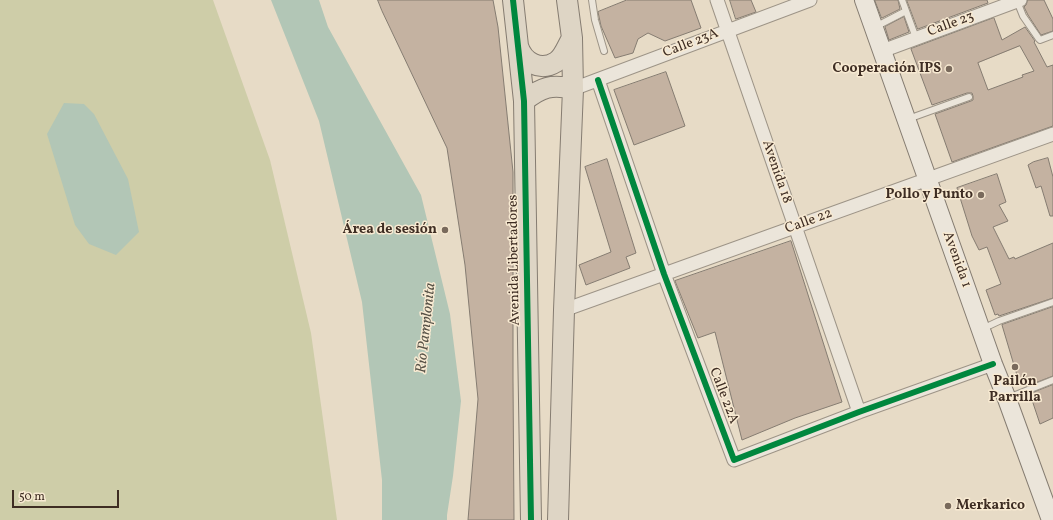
<!DOCTYPE html>
<html>
<head>
<meta charset="utf-8">
<style>
	body { margin:0 }
	#map { position:relative; width:1053px; height:520px; overflow:hidden; background:#e7dbc6; font-family:Vollkorn,serif }
	canvas { display:block }
	.scale { position:absolute; left:12px; top:490px; width:107px; height:18px; box-sizing:border-box; border:2px solid #3e2d23; border-top:0; padding-left:5px; font-size:12px; line-height:14px; white-space:nowrap; color:#3e2d23; -webkit-text-stroke:3px #f8ead2; paint-order:stroke }
</style>
</head>
<body>
<div id="map">
<canvas width="1053" height="520"></canvas>
<div class="scale">50 m</div>
</div>
<script>
const ctx = document.querySelector('canvas').getContext('2d');
ctx.lineJoin = 'round';
function paint(path, color) {
  ctx.fillStyle = color;
  ctx.fill(path, 'evenodd');
}
function trace(path, color, width, dash) {
  ctx.strokeStyle = color;
  ctx.lineWidth = width;
  ctx.lineCap = dash ? 'butt' : 'round';
  ctx.setLineDash(dash || []);
  ctx.stroke(path);
}
function label(font, color, halo, rows, align = 'center') {
  ctx.font = font + ' Vollkorn,serif';
  ctx.lineWidth = 3;
  ctx.setLineDash([]);
  ctx.textBaseline = 'middle';
  ctx.strokeStyle = halo;
  ctx.fillStyle = color;
  for (const [text, x, y, turn = 0] of rows) {
    ctx.save();
    ctx.translate(x, y);
    ctx.rotate((+turn || 0) * Math.PI / 180);
    ctx.textAlign = isNaN(turn) ? turn : align;
    if (halo) ctx.strokeText(text, 0, 0);
    ctx.fillText(text, 0, 0);
    ctx.restore();
  }
}
paint(new Path2D(`
	M 0,0 L 213,0 L 270,160 L 311,333 L 337,520 L 0,520 Z`), '#cecda8');
paint(new Path2D(`
	M 271,0 L 319,0 L 328,27 L 421,195 L 450,314 L 461,401 L 453,476 L 447,515 L 447,520 L 382,520 L 382,480 L 362,302 L 319,121 Z
	M 64,103 L 84,104 L 94,114 L 128,179 L 139,232 L 116,255 L 89,244 L 75,225 L 47,134 Z`), '#b2c6b6');
const building = new Path2D(`
	M 378,0 L 493,0 L 498,27 L 513,172 L 513,379 L 514,520 L 468,520 L 478,399 L 465,265 L 447,148 L 382,11 Z
	M 627,0 L 691,0 L 701,28 L 665,41 L 648,33 L 638,39 L 633,53 L 615,58 L 601,26 L 598,12 Z
	M 730,0 L 751,0 L 756,12 L 736,19 Z
	M 875,0 L 898,0 L 900,9 L 882,18 Z
	M 907,0 L 987,0 L 988,3 L 918,29 Z
	M 1028,0 L 1044,0 L 1053,19 L 1053,31 L 1041,35 L 1028,15 L 1024,7 L 1026,5 Z
	M 904,17 L 909,32 L 889,40 L 885,27 Z
	M 994,18 L 1002,40 L 1025,27 L 1035,41 L 1034,42 L 1047,67 L 1053,65 L 1053,126 L 952,162 L 935,114 L 971,101 L 973,100 L 973,96 L 972,93 L 967,93 L 932,105 L 911,49 ZM 1020,46 L 1034,71 L 1022,75 L 1023,77 L 988,90 L 978,63 Z
	M 666,72 L 685,126 L 634,145 L 614,90 Z
	M 1048,158 L 1053,177 L 1053,216 L 1050,216 L 1041,186 L 1036,188 L 1028,165 L 1033,162 Z
	M 607,159 L 636,253 L 626,257 L 630,268 L 586,285 L 579,265 L 611,252 L 585,167 Z
	M 997,174 L 1006,202 L 999,205 L 1008,221 L 993,227 L 1009,259 L 1014,257 L 1015,259 L 1053,243 L 1053,298 L 999,316 L 998,314 L 995,315 L 986,290 L 1001,284 L 987,247 L 979,250 L 972,236 L 957,188 Z
	M 791,241 L 842,402 L 795,418 L 742,440 L 715,332 L 698,338 L 675,281 Z
	M 1053,307 L 1053,376 L 1027,386 L 1024,379 L 1019,382 L 1002,325 Z
	M 1053,385 L 1053,418 L 1040,424 L 1030,394 Z`);
paint(building, '#c4b2a1');
trace(building, '#857c71', 1);
const lane = new Path2D(`
	M 592,0 L 595,20 L 604,51
	M 902,0 L 916,38
	M 1017,1 L 1023,16 L 1039,39 L 1040,40 L 1053,35
	M 875,27 L 906,11
	M 908,119 L 969,97
	M 982,329 L 999,321 L 1053,302
	M 1008,398 L 1053,380`);
const street = new Path2D(`
	M 717,0 L 859,412
	M 882,51 L 1020,0
	M 598,80 L 664,274 L 734,460 L 859,412 L 993,364
	M 573,89 L 810,0
	M 564,310 L 1053,134`);
const secondary = new Path2D(`
	M 864,0 L 993,364 L 1007,399 L 1051,520`);
const primary = new Path2D(`
	M 513,0 L 524,101 L 531,520
	M 518,46 C 523,62 540,72 556,62 C 564,57 567,46 572,38
	M 524,101 C 541,87 552,84 573,89
	M 558,520 L 564,310 L 573,89 L 572,38 L 567,0`);
trace(lane, '#9d9487', 8);
trace(street, '#9d9487', 15);
trace(secondary, '#857c71', 20);
trace(primary, '#857c71', 22);
trace(lane, '#ebe5da', 6);
trace(street, '#ebe5da', 13);
trace(secondary, '#ebe5da', 18);
trace(primary, '#ded5c5', 20);
trace(new Path2D(`
	M 513,0 L 524,101 L 531,520
	M 598,80 L 664,274 L 734,460 L 859,412 L 993,364`), '#00873e', 6);
for (const [x, y, r, color] of [
	[949,69,4,"#796a5c"],
	[981,195,4,"#796a5c"],
	[445,230,4,"#796a5c"],
	[1015,367,4,"#796a5c"],
	[948,506,4,"#796a5c"]
]) {
  const dot = new Path2D();
  dot.arc(x, y, r, 0, 2 * Math.PI);
  ctx.fillStyle = color;
  ctx.fill(dot);
  trace(dot, '#f8ead2', 1.5);
}
label('14px', '#3e2d23', '#f8ead2', [
	["Calle 23",951,25,-20],
	["Calle 23A",691,44,-21],
	["Avenida 18",776,172,71],
	["Calle 22",809,222,-20],
	["Avenida Libertadores",515,260,-91],
	["Avenida 1",956,260,70],
	["Calle 22A",723,396,69]
]);
label('bold 14px', '#3e2d23', '#f8ead2', [
	["Cooperación IPS",941,69],
	["Pollo y Punto",973,195],
	["Área de sesión",437,230],
	["Pailón",1015,382,"center"],
	["Parrilla",1015,398,"center"],
	["Merkarico",956,506,"left"]
], 'right');
label('italic 15px', '#565146', '#f8ead2', [
	["Río Pamplonita",427,328,-84]
]);
</script>
</body>
</html>
